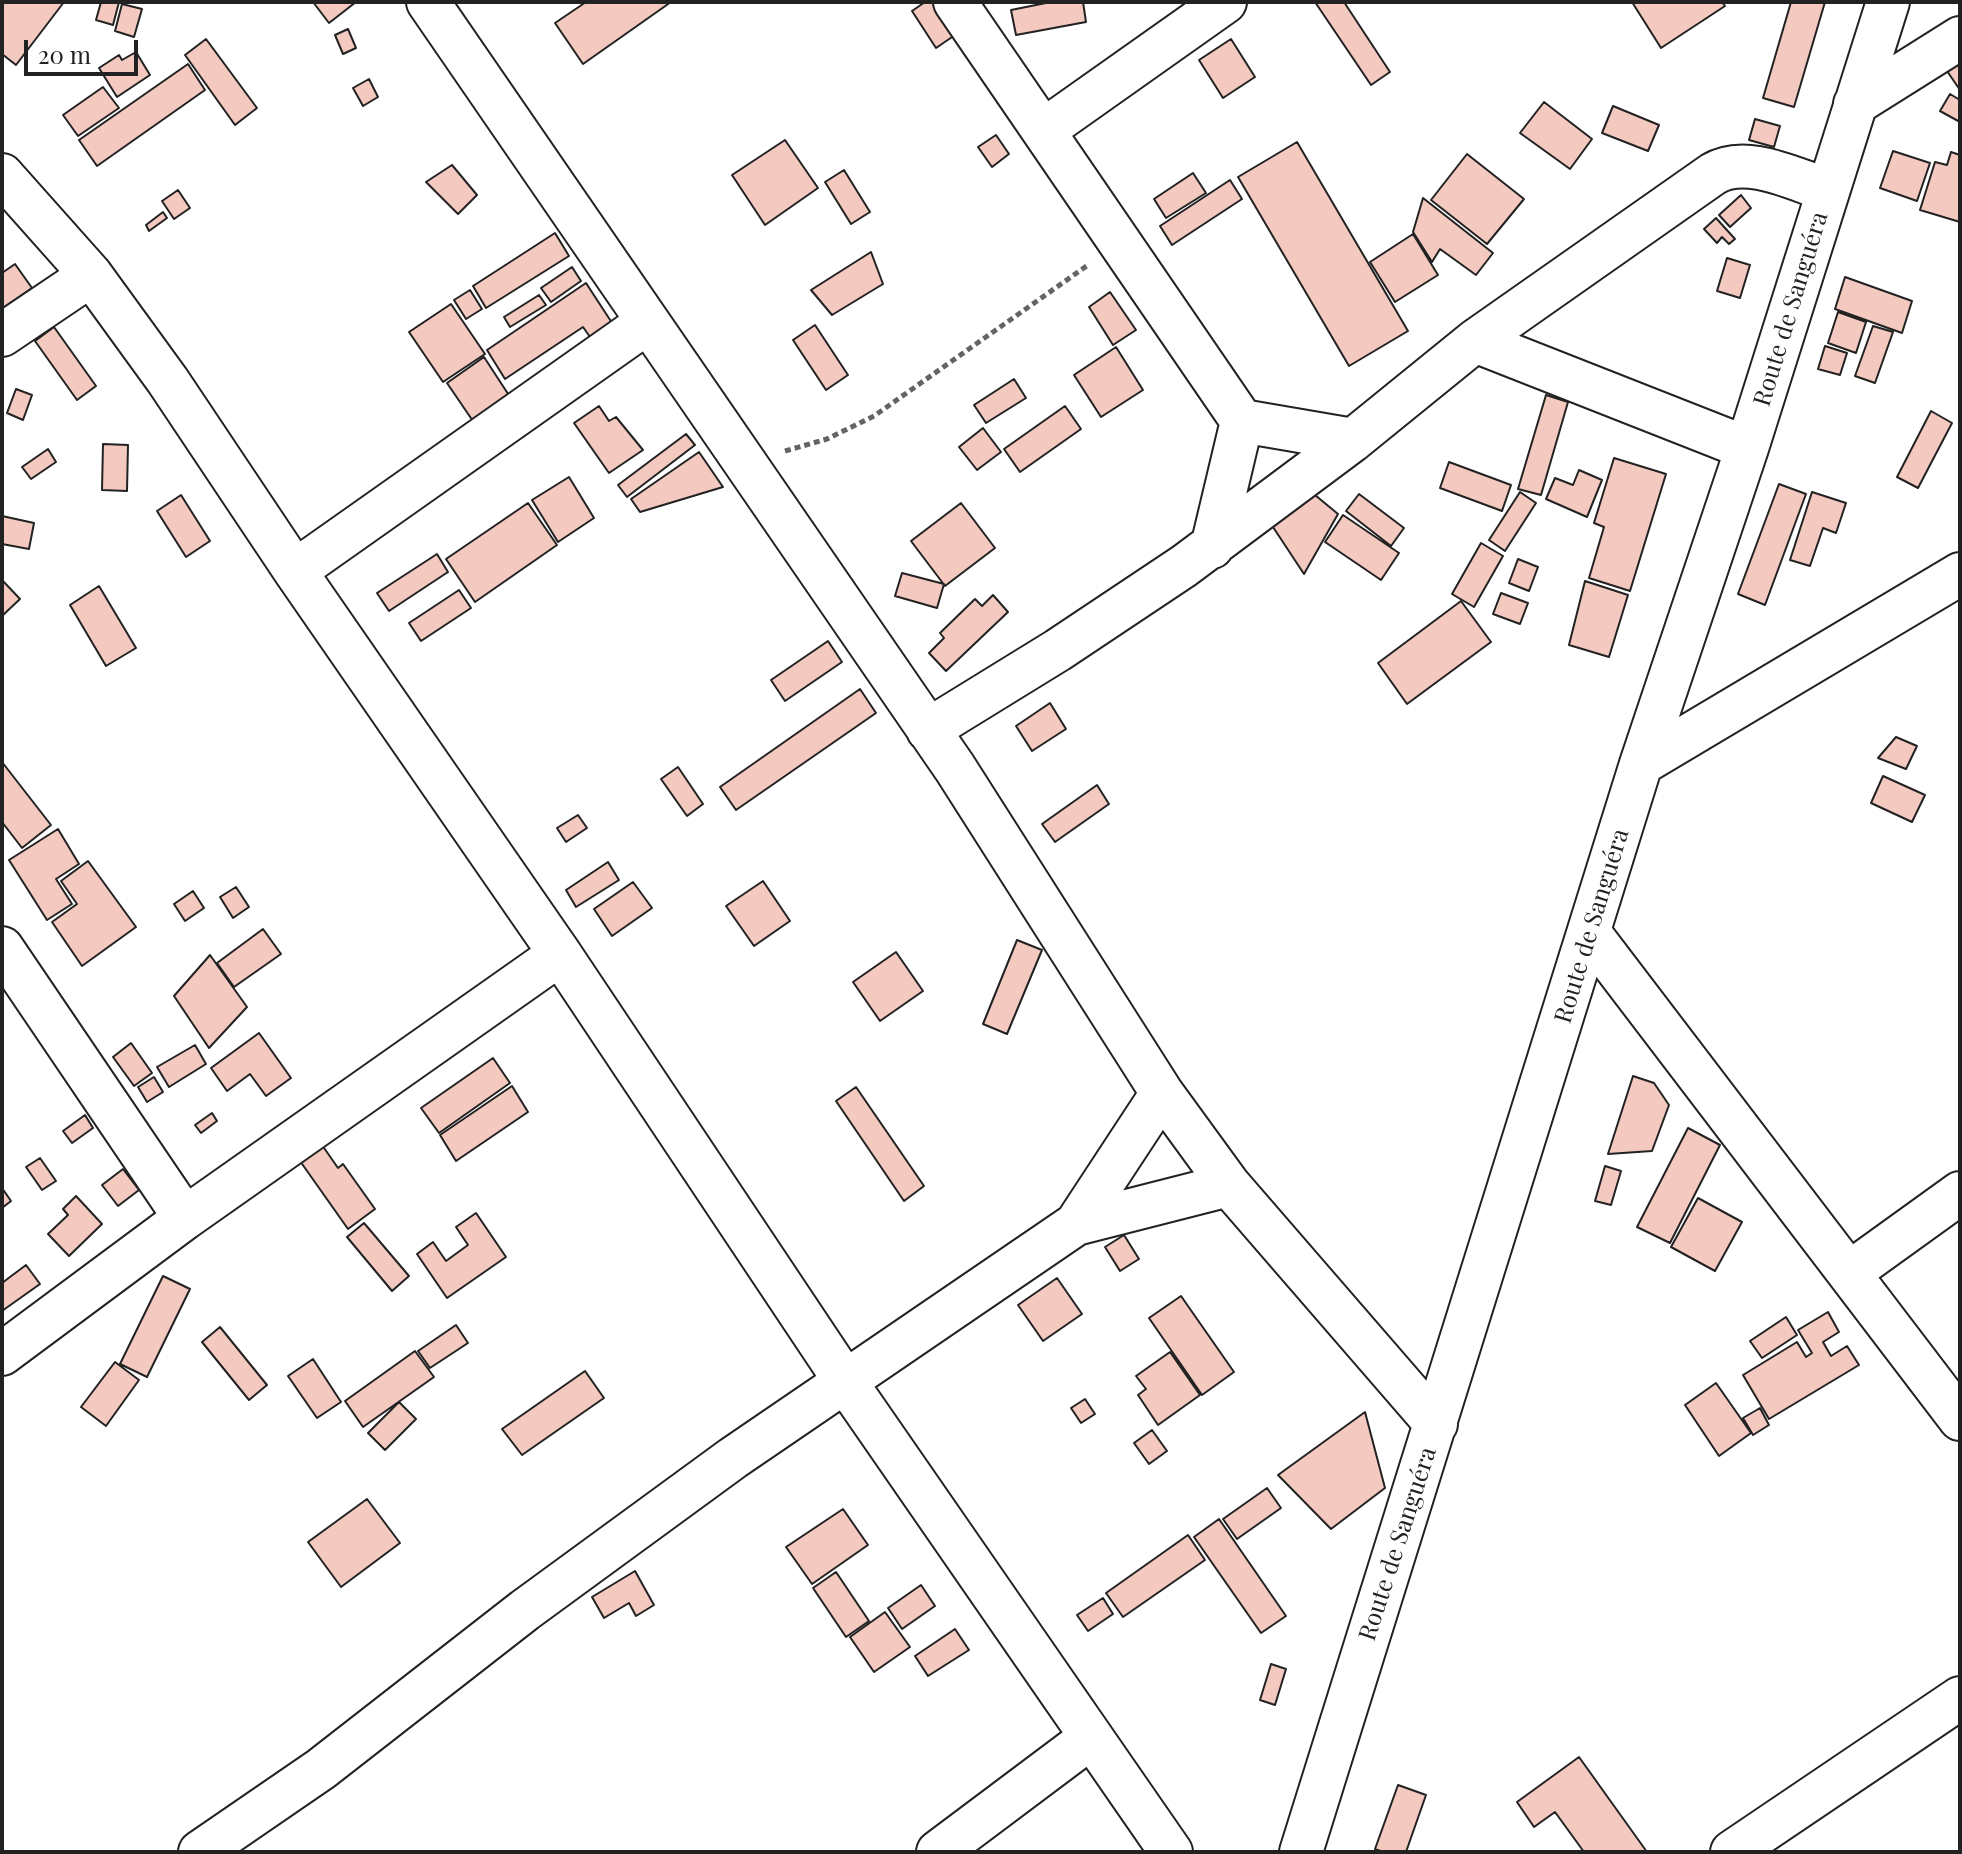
<!DOCTYPE html>
<html>
<head>
<meta charset="utf-8">
<style>
	body { margin:0 }
	#map { position:relative; width:1962px; height:1854px; overflow:hidden; background:#fff; font-family:"Playfair Display",serif }
	canvas { display:block }
	.frame { position:absolute; inset:0; border:4px solid #222; pointer-events:none }
	.scale { position:absolute; left:24px; top:40px; width:114px; height:36px; box-sizing:border-box; border:4px solid #222; border-top:0; padding-left:10px; font-size:24px; line-height:28px; white-space:nowrap; color:#222; -webkit-text-stroke:6px #fff; paint-order:stroke }
</style>
</head>
<body>
<div id="map">
<canvas width="1962" height="1854"></canvas>
<div class="frame"></div>
<div class="scale">20 m</div>
</div>
<script>
const ctx = document.querySelector('canvas').getContext('2d');
ctx.lineJoin = 'round';
function paint(path, color) {
  ctx.fillStyle = color;
  ctx.fill(path, 'evenodd');
}
function trace(path, color, width, dash) {
  ctx.strokeStyle = color;
  ctx.lineWidth = width;
  ctx.lineCap = dash ? 'butt' : 'round';
  ctx.setLineDash(dash || []);
  ctx.stroke(path);
}
function label(font, color, halo, rows, align = 'center') {
  ctx.font = font + ' "Playfair Display",serif';
  ctx.lineWidth = 6;
  ctx.setLineDash([]);
  ctx.textBaseline = 'middle';
  ctx.strokeStyle = halo;
  ctx.fillStyle = color;
  for (const [text, x, y, turn = 0] of rows) {
    ctx.save();
    ctx.translate(x, y);
    ctx.rotate((+turn || 0) * Math.PI / 180);
    ctx.textAlign = isNaN(turn) ? turn : align;
    if (halo) ctx.strokeText(text, 0, 0);
    ctx.fillText(text, 0, 0);
    ctx.restore();
  }
}
const building = new Path2D(`
	M 2,2 L 64,2 L 16,65 L 2,54 Z
	M 101,2 L 119,2 L 113,25 L 96,20 Z
	M 313,2 L 356,2 L 329,23 Z
	M 586,2 L 671,2 L 583,64 L 555,23 Z
	M 925,2 L 938,2 L 958,33 L 936,48 L 912,11 Z
	M 1051,2 L 1083,2 L 1086,22 L 1016,35 L 1011,10 Z
	M 1315,2 L 1344,2 L 1390,72 L 1371,85 Z
	M 1632,2 L 1722,2 L 1725,6 L 1661,48 Z
	M 1791,2 L 1825,2 L 1794,107 L 1763,98 Z
	M 122,4 L 142,9 L 134,37 L 115,31 Z
	M 348,29 L 356,48 L 343,54 L 335,35 Z
	M 206,39 L 257,108 L 235,125 L 185,55 Z
	M 1231,39 L 1255,77 L 1223,98 L 1199,60 Z
	M 136,52 L 150,75 L 117,97 L 99,68 L 119,55 L 122,60 Z
	M 1960,62 L 1960,90 L 1947,71 Z
	M 188,64 L 205,90 L 97,166 L 79,140 Z
	M 369,79 L 378,97 L 363,106 L 353,88 Z
	M 103,87 L 119,108 L 78,136 L 63,115 Z
	M 1950,94 L 1960,100 L 1960,122 L 1940,111 Z
	M 1544,102 L 1592,139 L 1570,169 L 1520,133 Z
	M 1613,106 L 1659,125 L 1648,151 L 1602,133 Z
	M 1755,119 L 1780,126 L 1774,147 L 1749,140 Z
	M 996,135 L 1009,154 L 992,167 L 978,147 Z
	M 785,140 L 818,188 L 765,225 L 732,175 Z
	M 1297,142 L 1408,331 L 1349,366 L 1238,177 Z
	M 1893,151 L 1930,163 L 1917,201 L 1880,188 Z
	M 1951,152 L 1960,155 L 1960,222 L 1920,210 L 1935,162 L 1947,165 Z
	M 1467,154 L 1524,199 L 1487,244 L 1431,200 Z
	M 452,165 L 477,195 L 458,214 L 426,182 Z
	M 844,170 L 870,212 L 851,224 L 825,182 Z
	M 1193,173 L 1206,193 L 1166,218 L 1154,199 Z
	M 1230,180 L 1242,199 L 1172,245 L 1160,226 Z
	M 178,190 L 190,208 L 174,219 L 162,201 Z
	M 1741,195 L 1751,208 L 1730,227 L 1719,215 Z
	M 1423,198 L 1493,253 L 1476,275 L 1440,249 L 1432,262 L 1413,232 Z
	M 163,212 L 167,218 L 149,231 L 146,225 Z
	M 1716,218 L 1735,239 L 1729,244 L 1722,237 L 1717,243 L 1704,229 Z
	M 555,233 L 569,256 L 486,308 L 473,286 Z
	M 1413,234 L 1438,275 L 1395,302 L 1370,262 Z
	M 871,252 L 883,284 L 832,315 L 811,290 Z
	M 1727,258 L 1750,265 L 1740,298 L 1717,291 Z
	M 15,264 L 32,288 L 2,309 L 2,273 Z
	M 572,267 L 581,281 L 551,302 L 541,288 Z
	M 1845,277 L 1912,301 L 1902,333 L 1835,309 Z
	M 586,283 L 616,329 L 595,344 L 583,327 L 505,379 L 487,350 Z
	M 470,290 L 482,309 L 466,319 L 454,300 Z
	M 1110,292 L 1136,330 L 1113,345 L 1089,307 Z
	M 539,295 L 546,305 L 510,327 L 504,317 Z
	M 451,304 L 485,354 L 443,382 L 409,332 Z
	M 1838,312 L 1866,322 L 1856,353 L 1828,343 Z
	M 815,325 L 848,375 L 826,390 L 793,340 Z
	M 1873,326 L 1893,332 L 1875,383 L 1855,376 Z
	M 54,327 L 96,386 L 77,400 L 35,341 Z
	M 1825,346 L 1847,353 L 1840,375 L 1818,369 Z
	M 1116,347 L 1143,390 L 1101,417 L 1074,375 Z
	M 484,357 L 514,403 L 477,427 L 447,383 Z
	M 1014,379 L 1026,398 L 986,423 L 974,405 Z
	M 16,389 L 32,395 L 23,420 L 7,413 Z
	M 1546,395 L 1568,402 L 1541,495 L 1518,489 Z
	M 599,406 L 609,421 L 616,417 L 643,450 L 609,473 L 574,423 Z
	M 1065,406 L 1081,429 L 1020,472 L 1004,449 Z
	M 1931,411 L 1952,423 L 1918,488 L 1897,477 Z
	M 983,428 L 1001,452 L 977,470 L 959,447 Z
	M 686,434 L 695,445 L 627,497 L 618,485 Z
	M 103,444 L 128,445 L 127,491 L 102,490 Z
	M 48,449 L 56,462 L 31,479 L 22,467 Z
	M 699,452 L 723,487 L 640,512 L 631,499 Z
	M 1614,458 L 1666,474 L 1630,591 L 1589,578 L 1604,527 L 1594,523 Z
	M 1449,462 L 1511,485 L 1502,511 L 1440,488 Z
	M 1579,470 L 1602,480 L 1587,517 L 1546,499 L 1555,478 L 1573,485 Z
	M 569,477 L 594,518 L 558,542 L 532,500 Z
	M 1779,484 L 1806,494 L 1765,605 L 1738,594 Z
	M 1520,492 L 1536,503 L 1505,551 L 1489,540 Z
	M 1812,492 L 1846,503 L 1836,533 L 1823,528 L 1810,566 L 1790,560 Z
	M 1359,494 L 1404,528 L 1391,546 L 1346,511 Z
	M 181,495 L 210,541 L 186,557 L 157,511 Z
	M 1315,495 L 1338,514 L 1304,574 L 1271,524 Z
	M 528,503 L 557,545 L 475,602 L 446,559 Z
	M 961,503 L 995,548 L 945,586 L 911,541 Z
	M 1343,515 L 1399,553 L 1381,580 L 1325,542 Z
	M 2,516 L 34,523 L 29,549 L 2,544 Z
	M 1481,543 L 1503,556 L 1474,607 L 1452,594 Z
	M 437,554 L 448,572 L 389,611 L 377,593 Z
	M 1518,559 L 1538,567 L 1529,591 L 1509,583 Z
	M 902,573 L 944,584 L 937,608 L 895,596 Z
	M 2,580 L 20,599 L 2,616 Z
	M 1585,581 L 1628,595 L 1609,657 L 1569,645 Z
	M 99,586 L 136,648 L 106,666 L 70,605 Z
	M 459,590 L 471,608 L 421,641 L 409,623 Z
	M 1501,593 L 1528,603 L 1520,624 L 1493,614 Z
	M 993,595 L 1008,612 L 946,671 L 929,653 L 944,638 L 940,633 L 975,599 L 982,606 Z
	M 1461,601 L 1491,642 L 1407,704 L 1378,663 Z
	M 828,641 L 842,662 L 785,701 L 771,680 Z
	M 860,689 L 876,713 L 736,810 L 720,787 Z
	M 1050,703 L 1066,729 L 1032,751 L 1016,726 Z
	M 1896,737 L 1917,746 L 1906,769 L 1878,758 Z
	M 2,762 L 51,825 L 22,848 L 2,822 Z
	M 678,767 L 703,804 L 687,816 L 661,779 Z
	M 1883,776 L 1925,795 L 1912,822 L 1871,803 Z
	M 1097,785 L 1109,804 L 1055,842 L 1042,824 Z
	M 578,815 L 587,828 L 566,842 L 557,828 Z
	M 58,829 L 79,864 L 56,879 L 72,904 L 47,920 L 9,860 Z
	M 88,861 L 136,927 L 82,966 L 52,922 L 77,904 L 61,881 Z
	M 608,862 L 619,880 L 576,907 L 566,890 Z
	M 763,881 L 790,921 L 754,946 L 726,906 Z
	M 633,882 L 652,908 L 612,936 L 594,909 Z
	M 236,887 L 249,907 L 233,918 L 220,897 Z
	M 193,891 L 204,908 L 185,921 L 174,904 Z
	M 263,929 L 281,954 L 234,987 L 217,963 Z
	M 1017,940 L 1042,950 L 1007,1034 L 983,1024 Z
	M 896,952 L 923,991 L 880,1021 L 853,982 Z
	M 210,955 L 247,1007 L 209,1048 L 174,996 Z
	M 259,1033 L 291,1078 L 266,1096 L 250,1074 L 227,1091 L 211,1068 Z
	M 131,1043 L 152,1073 L 134,1086 L 113,1057 Z
	M 195,1045 L 206,1064 L 169,1087 L 157,1067 Z
	M 493,1058 L 510,1083 L 439,1133 L 421,1108 Z
	M 1633,1076 L 1654,1083 L 1669,1105 L 1652,1151 L 1608,1154 Z
	M 154,1077 L 163,1092 L 147,1102 L 138,1087 Z
	M 512,1086 L 528,1112 L 456,1161 L 440,1135 Z
	M 856,1087 L 924,1186 L 904,1201 L 836,1101 Z
	M 212,1113 L 217,1121 L 201,1133 L 195,1125 Z
	M 85,1115 L 93,1128 L 72,1143 L 63,1131 Z
	M 1688,1128 L 1720,1145 L 1670,1243 L 1637,1227 Z
	M 322,1145 L 338,1168 L 343,1164 L 375,1209 L 348,1229 L 300,1161 Z
	M 40,1158 L 56,1181 L 42,1190 L 26,1167 Z
	M 1605,1166 L 1621,1171 L 1611,1205 L 1595,1201 Z
	M 123,1169 L 139,1190 L 118,1206 L 102,1185 Z
	M 2,1188 L 11,1201 L 2,1208 Z
	M 76,1196 L 102,1224 L 69,1256 L 48,1234 L 68,1215 L 63,1209 Z
	M 1698,1198 L 1742,1222 L 1715,1271 L 1671,1247 Z
	M 476,1213 L 506,1257 L 447,1298 L 417,1254 L 433,1242 L 446,1261 L 468,1245 L 456,1227 Z
	M 364,1223 L 409,1276 L 392,1291 L 347,1237 Z
	M 1124,1235 L 1139,1259 L 1120,1271 L 1105,1247 Z
	M 26,1265 L 40,1284 L 2,1311 L 2,1283 Z
	M 163,1276 L 190,1289 L 147,1377 L 120,1364 Z
	M 1057,1278 L 1082,1314 L 1043,1341 L 1018,1305 Z
	M 1181,1296 L 1234,1372 L 1202,1395 L 1149,1318 Z
	M 1828,1312 L 1839,1332 L 1823,1342 L 1831,1356 L 1847,1346 L 1859,1365 L 1769,1419 L 1743,1375 L 1797,1342 L 1806,1357 L 1812,1353 L 1798,1330 Z
	M 1786,1317 L 1797,1335 L 1762,1358 L 1750,1341 Z
	M 456,1325 L 468,1343 L 430,1368 L 418,1351 Z
	M 220,1327 L 267,1385 L 249,1400 L 202,1342 Z
	M 415,1351 L 434,1377 L 363,1427 L 345,1401 Z
	M 1170,1352 L 1200,1395 L 1158,1425 L 1138,1395 L 1146,1389 L 1136,1376 Z
	M 313,1359 L 341,1402 L 317,1418 L 288,1376 Z
	M 115,1362 L 139,1380 L 106,1426 L 81,1407 Z
	M 585,1371 L 604,1398 L 522,1455 L 502,1429 Z
	M 1716,1383 L 1751,1433 L 1719,1456 L 1685,1405 Z
	M 1085,1399 L 1095,1414 L 1081,1423 L 1071,1408 Z
	M 399,1402 L 416,1419 L 385,1450 L 368,1433 Z
	M 1760,1408 L 1769,1425 L 1753,1435 L 1743,1418 Z
	M 1365,1412 L 1385,1488 L 1331,1529 L 1278,1475 Z
	M 1152,1430 L 1167,1451 L 1149,1464 L 1134,1443 Z
	M 1267,1488 L 1281,1508 L 1237,1539 L 1223,1519 Z
	M 367,1499 L 400,1543 L 341,1587 L 308,1542 Z
	M 843,1509 L 868,1545 L 812,1584 L 786,1547 Z
	M 1219,1519 L 1286,1616 L 1261,1633 L 1194,1537 Z
	M 1188,1535 L 1205,1560 L 1123,1617 L 1106,1593 Z
	M 635,1571 L 654,1605 L 636,1616 L 629,1603 L 604,1618 L 592,1597 Z
	M 836,1572 L 869,1621 L 846,1637 L 813,1588 Z
	M 921,1585 L 935,1606 L 902,1629 L 888,1608 Z
	M 1103,1598 L 1113,1614 L 1088,1631 L 1077,1615 Z
	M 885,1612 L 910,1647 L 874,1672 L 850,1637 Z
	M 955,1629 L 969,1650 L 928,1676 L 915,1656 Z
	M 1271,1664 L 1286,1669 L 1275,1705 L 1260,1700 Z
	M 1579,1757 L 1647,1852 L 1584,1852 L 1555,1812 L 1534,1827 L 1517,1802 Z
	M 1398,1785 L 1426,1795 L 1406,1852 L 1383,1852 L 1375,1849 Z`);
paint(building, '#f3c9c0');
trace(building, '#222', 2);
const minor = new Path2D(`
	M 428,2 L 955,768 L 1162,1093 L 1229,1185 L 1436,1424
	M 955,2 L 1242,421 L 1353,440
	M 1855,104 L 1960,38
	M 1044,130 L 1225,2
	M 2,175 L 91,275 L 168,381 L 295,571 L 560,954 L 845,1381 L 1171,1852
	M 2,335 L 91,275
	M 1475,341 L 1747,448
	M 1212,547 L 1242,421
	M 295,571 L 648,322
	M 928,730 L 1058,650 L 1184,566 L 1353,440 L 1475,341 L 1713,174 C 1746,154 1793,179 1828,190
	M 1641,764 L 1960,574
	M 1591,935 L 1960,1419
	M 2,948 L 185,1218
	M 1076,1224 L 1162,1093
	M 1849,1273 L 1960,1193
	M 2,1354 L 185,1218 L 560,954
	M 200,1852 L 321,1769 L 525,1610 L 733,1458 L 1076,1224 L 1229,1185
	M 938,1852 L 1090,1738
	M 1301,1852 L 1641,764 L 1747,448 L 1888,2
	M 1732,1852 L 1960,1698`);
trace(minor, '#222', 46);
trace(new Path2D(`
	M 785,451 L 827,439 L 874,416 L 1088,265`), '#646464', 5, [6, 4]);
trace(minor, '#fff', 42);
label('24px', '#222', '#fff', [
	["Route de Sanguéra",1791,309,-73],
	["Route de Sanguéra",1592,926,-73],
	["Route de Sanguéra",1398,1544,-72]
]);
</script>
</body>
</html>
